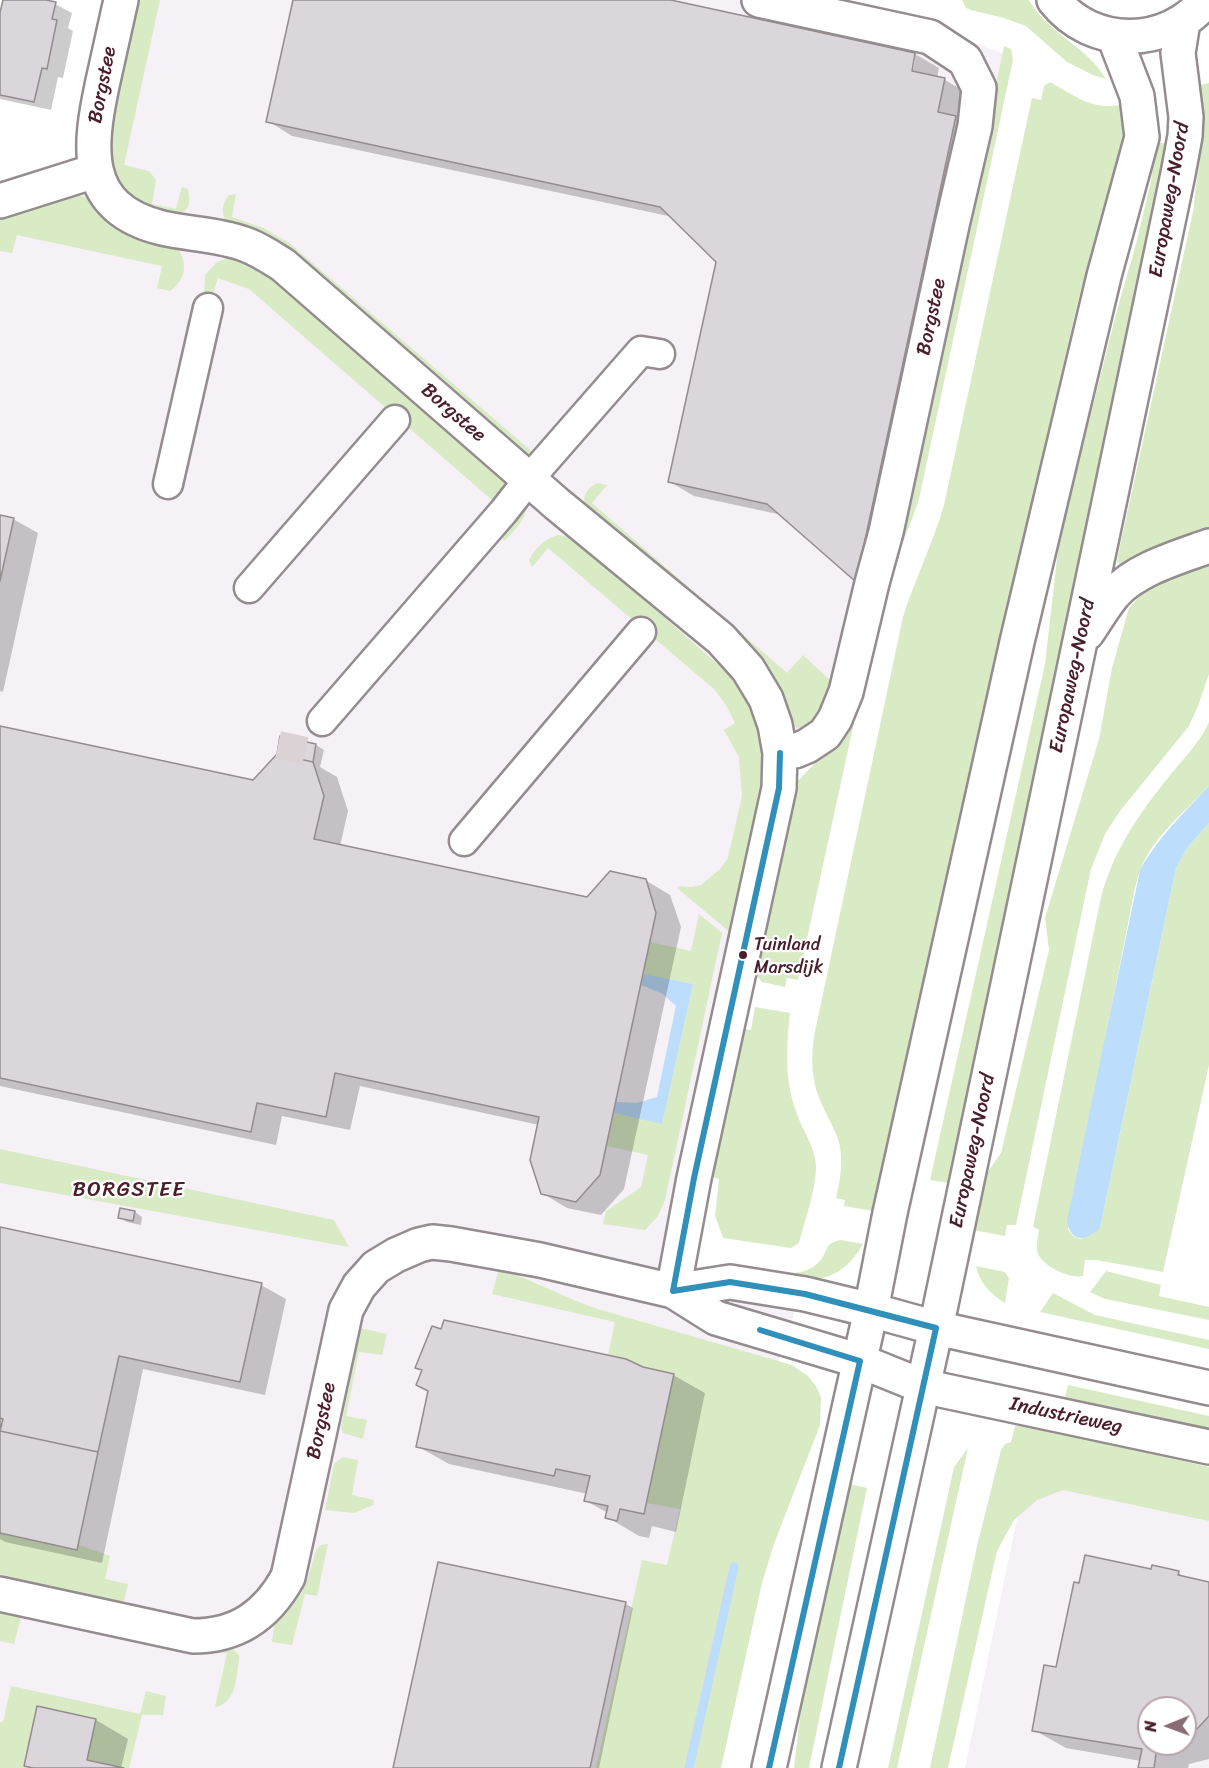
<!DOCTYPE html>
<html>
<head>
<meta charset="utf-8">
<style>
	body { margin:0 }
	#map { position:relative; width:1209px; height:1768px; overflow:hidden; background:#fff; font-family:Sriracha,sans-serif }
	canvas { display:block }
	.north { position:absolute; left:1137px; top:1696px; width:60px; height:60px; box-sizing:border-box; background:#fff; border:2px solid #b7a5aa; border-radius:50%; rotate:269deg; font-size:16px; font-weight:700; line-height:24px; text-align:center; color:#4a1f2b }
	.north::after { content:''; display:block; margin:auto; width:21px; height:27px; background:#896d75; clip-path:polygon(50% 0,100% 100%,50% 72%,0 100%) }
</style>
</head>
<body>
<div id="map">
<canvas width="1209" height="1768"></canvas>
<div class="north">N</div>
</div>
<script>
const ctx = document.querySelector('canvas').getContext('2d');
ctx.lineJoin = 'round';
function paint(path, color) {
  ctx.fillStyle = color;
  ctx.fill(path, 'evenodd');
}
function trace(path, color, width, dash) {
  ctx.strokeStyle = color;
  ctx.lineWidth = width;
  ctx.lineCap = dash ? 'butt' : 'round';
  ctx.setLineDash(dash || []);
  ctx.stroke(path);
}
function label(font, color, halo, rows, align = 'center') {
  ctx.font = font + ' Sriracha,sans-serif';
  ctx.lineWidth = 4.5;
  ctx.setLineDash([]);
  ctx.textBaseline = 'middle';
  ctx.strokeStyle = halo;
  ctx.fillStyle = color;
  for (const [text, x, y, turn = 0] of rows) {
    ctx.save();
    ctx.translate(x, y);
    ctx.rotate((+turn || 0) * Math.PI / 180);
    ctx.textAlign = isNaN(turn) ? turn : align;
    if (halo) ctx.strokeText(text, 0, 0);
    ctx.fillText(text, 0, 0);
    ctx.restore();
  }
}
paint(new Path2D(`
	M 103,0 L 827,0 L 931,26 L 1012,57 L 914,510 L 875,627 L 846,755 L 768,776 L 666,1282 L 798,1302 L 753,1439 L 629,1768 L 0,1768 L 0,196 L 76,155 Z
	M 1035,1433 L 1209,1471 L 1209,1768 L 965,1768 ZM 1149,1708 L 1185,1708 L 1185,1744 L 1149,1744 Z`), '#f6f0f7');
paint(new Path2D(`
	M 135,0 L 160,0 L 124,165 L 149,171 L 156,180 L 152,204 L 176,209 L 182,187 L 188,189 C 201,242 115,199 110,162 C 106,132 113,105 119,76 C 125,51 130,25 135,0 Z
	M 962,0 L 1029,0 C 1048,34 1087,46 1106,79 L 1093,75 L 1067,62 L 1026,26 L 1004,18 L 971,10 L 966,8 Z
	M 1004,46 L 1011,49 L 1013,60 L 919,499 L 911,522 L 886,582 L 966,231 Z
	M 1050,82 C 1079,98 1092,111 1126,104 C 1128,147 1116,177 1103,217 C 1094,245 1085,273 1078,301 L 972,761 L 873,1211 L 844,1206 L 845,1200 L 836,1198 C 840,1181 843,1165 840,1147 C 837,1131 826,1115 820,1100 C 811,1079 811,1058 814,1036 L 903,617 C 915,579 933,543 944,505 L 1032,98 L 1041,100 L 1044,86 Z
	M 1209,83 L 1209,530 L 1128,565 L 1122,565 L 1117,562 L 1118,555 L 1194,207 C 1197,166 1209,126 1200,85 Z
	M 1156,142 L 1167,144 L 1157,204 L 948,1183 L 930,1180 L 1045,664 L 1059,541 L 1117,310 L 1136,244 L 1151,181 Z
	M 72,194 L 86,197 L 176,246 C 188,262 187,279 170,291 L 157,288 L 162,266 L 17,235 L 12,253 L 0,251 L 0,216 Z
	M 236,194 L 232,217 L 263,228 L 288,242 L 536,455 L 530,461 L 227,224 C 221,214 221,204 229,195 Z
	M 231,257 L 241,260 L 268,274 L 511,485 L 500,507 L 249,289 L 218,278 L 210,303 L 204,295 L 205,275 L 217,262 Z
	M 597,483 L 607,485 L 592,503 L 787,673 L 803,655 L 836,686 C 832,694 830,705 825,713 C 818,723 803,732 792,726 L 789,717 L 584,505 C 583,494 588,488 597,483 Z
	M 526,500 C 529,518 516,528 505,541 L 495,532 Z
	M 558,535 L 574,538 L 723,669 C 757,707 768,734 762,786 L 731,933 L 677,888 L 679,886 L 691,887 L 701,885 L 720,869 L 728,858 L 742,796 L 739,757 L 724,730 L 735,723 L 726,705 L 714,689 L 548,548 L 532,567 L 529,560 C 536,547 544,539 558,535 Z
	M 1209,559 L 1209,674 L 1198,706 L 1189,726 L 1120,811 L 1105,834 L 1091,869 L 1016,1225 L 1007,1225 L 1005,1236 L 973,1230 L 984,1177 L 1001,1153 L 1049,950 L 1045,918 L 1099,739 L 1112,668 L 1129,608 L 1142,593 L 1158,580 Z
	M 880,603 L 798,980 L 787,978 L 785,987 L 762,982 L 755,974 L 795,784 L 833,744 Z
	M 1209,722 L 1209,786 C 1185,812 1152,837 1140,871 C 1136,881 1134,892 1132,903 L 1068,1230 L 1073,1236 L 1080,1239 L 1100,1228 L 1176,868 L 1188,847 L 1209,823 L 1209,1065 L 1163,1272 L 1096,1260 L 1085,1260 L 1083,1276 C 1070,1279 1044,1267 1038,1254 C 1035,1247 1038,1238 1039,1230 L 1033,1227 L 1101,897 C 1115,847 1139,814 1171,774 C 1184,758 1201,741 1209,722 Z
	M 699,914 L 722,933 L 665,1200 L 658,1216 L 645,1230 L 603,1224 L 606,1211 L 641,1187 L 648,1155 L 607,1146 L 614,1113 L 662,1123 L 693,984 L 644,974 L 650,942 L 691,951 Z
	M 755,1007 L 790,1013 C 786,1051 784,1078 797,1114 C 803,1132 815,1146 816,1166 C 816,1189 805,1220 799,1243 L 791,1248 L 723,1238 L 715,1216 L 719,1179 L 709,1176 L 741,1028 L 751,1030 Z
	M 0,1149 L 334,1220 L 349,1247 L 0,1183 Z
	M 841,1240 L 863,1244 C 833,1296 793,1279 746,1268 C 769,1271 800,1281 819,1262 C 829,1251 823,1243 841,1240 Z
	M 976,1266 L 1005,1272 L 1009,1278 L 1005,1303 C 991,1295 979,1282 976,1266 Z
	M 499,1269 C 534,1280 566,1299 601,1310 L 792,1365 L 808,1376 L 816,1386 L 821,1397 L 820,1425 L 774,1544 L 762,1583 L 721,1768 L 596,1768 L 642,1560 L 667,1565 L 680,1509 L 647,1503 L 674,1374 L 643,1367 L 626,1359 L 608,1355 L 615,1322 L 492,1294 Z
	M 1106,1271 L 1161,1285 L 1159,1296 L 1209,1307 L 1209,1320 L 1105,1299 L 1090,1292 Z
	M 1053,1293 L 1095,1315 L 1209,1340 L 1209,1349 L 1040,1312 Z
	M 360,1328 L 387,1334 L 382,1355 L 359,1352 L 346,1416 L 367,1420 L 363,1439 L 343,1433 L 341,1427 Z
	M 1068,1385 L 1209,1416 L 1209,1428 L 1065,1397 Z
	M 1015,1426 L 1029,1426 L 1053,1431 L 1209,1467 L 1209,1521 L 1063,1490 L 1037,1500 L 1014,1520 L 997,1551 L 948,1768 L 930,1768 L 977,1546 L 1001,1450 L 1005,1444 L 1011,1442 Z
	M 968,1448 L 897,1768 L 888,1768 L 954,1467 Z
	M 343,1457 L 358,1460 L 352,1495 L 374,1500 L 373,1505 L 354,1513 L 325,1510 L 334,1464 Z
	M 849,1484 L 867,1488 L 809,1768 L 794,1768 L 802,1699 Z
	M 0,1529 L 79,1545 L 110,1556 L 105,1579 L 128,1584 L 124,1601 L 116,1602 L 0,1574 Z
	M 328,1544 L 317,1596 L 305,1594 L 292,1645 L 272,1642 L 274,1626 L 289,1610 L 301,1594 L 308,1578 L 316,1550 L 321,1545 Z
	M 0,1609 L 22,1614 L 14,1644 L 0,1641 Z
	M 226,1648 L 232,1648 L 239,1655 L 239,1659 C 236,1677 237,1703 215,1707 L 227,1653 L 209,1651 Z
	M 11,1686 L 140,1714 L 146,1691 L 166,1696 L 163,1715 L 142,1715 L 129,1768 L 0,1768 L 0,1722 L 3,1722 Z`), '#d9ebc4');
paint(new Path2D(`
	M 1209,786 L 1209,823 L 1188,847 L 1176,868 L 1100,1228 C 1086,1241 1071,1244 1067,1221 L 1140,870 C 1160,835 1182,815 1209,786 Z
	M 644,974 L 693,984 L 662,1124 L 614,1113 L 616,1102 L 637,1103 L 657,1097 L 676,1006 L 663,994 L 641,985 Z`), '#bcddfc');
paint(new Path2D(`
	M 4,0 L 39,0 L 55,4 L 72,13 L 68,28 L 73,31 L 63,78 L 58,77 L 51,110 L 0,99 L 0,18 Z
	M 294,0 L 663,0 L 915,54 L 939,68 L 937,78 L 945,80 L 969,94 L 880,594 L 782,515 L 694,496 L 670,482 L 718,262 L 673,217 L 292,136 L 268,121 ZM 912,60 L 915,60 L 911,79 Z
	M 0,516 L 13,519 L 38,533 L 3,692 L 0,691 Z
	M 0,728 L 253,782 L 278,754 L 281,738 L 316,745 L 324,750 L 320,767 L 337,777 L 348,811 L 340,846 L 587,899 L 645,880 L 670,895 L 681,927 L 624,1189 L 601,1215 L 567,1208 L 542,1193 L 539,1125 L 360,1086 L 350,1130 L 282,1116 L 276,1145 L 0,1086 Z
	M 135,1212 L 142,1217 L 141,1225 L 127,1222 L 119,1217 Z
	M 0,1228 L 261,1285 L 286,1299 L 265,1395 L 143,1369 L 102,1563 L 5,1542 L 0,1539 Z
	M 642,1368 L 673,1375 L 705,1393 L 676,1532 L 652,1526 L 649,1538 L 639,1536 L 607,1517 L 608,1513 L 586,1501 L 588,1494 L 449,1464 L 417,1446 Z
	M 1152,1571 L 1178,1573 L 1189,1579 L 1209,1583 L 1209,1759 L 1189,1764 L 1188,1768 L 1140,1768 L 1141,1761 L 1066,1748 L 1034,1730 L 1058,1668 ZM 1149,1708 L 1185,1708 L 1185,1744 L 1149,1744 Z
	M 626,1604 L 633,1608 L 599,1768 L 395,1768 Z
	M 38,1707 L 96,1720 L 128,1739 L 121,1768 L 30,1768 L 25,1765 Z`), '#0003');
trace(new Path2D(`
	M 689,1768 L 734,1567`), '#bcddfc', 9);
const building = new Path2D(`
	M 3,0 L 46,0 L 56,2 L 52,19 L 57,20 L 47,69 L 42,68 L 34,102 L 0,95 L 0,12 Z
	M 293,0 L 671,0 L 915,53 L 912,71 L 945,78 L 938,112 L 956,116 L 856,582 L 767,504 L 668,482 L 716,262 L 660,207 L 266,122 Z
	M 0,515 L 14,518 L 0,581 Z
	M 0,726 L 253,780 L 277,754 L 313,762 L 324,796 L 314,839 L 587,897 L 610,871 L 646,879 L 656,913 L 600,1175 L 576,1202 L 541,1194 L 530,1160 L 539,1117 L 335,1073 L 326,1117 L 257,1103 L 251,1132 L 0,1078 Z
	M 280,736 L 316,744 L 313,762 L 277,754 Z
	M 120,1208 L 135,1211 L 133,1221 L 118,1218 Z
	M 0,1227 L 262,1283 L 240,1382 L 119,1356 L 98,1452 L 0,1431 L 3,1419 L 0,1418 Z
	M 444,1320 L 626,1359 L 643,1367 L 674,1374 L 644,1514 L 620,1509 L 617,1521 L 605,1518 L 608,1506 L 584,1501 L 590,1476 L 556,1469 L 554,1476 L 416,1447 L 428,1391 L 416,1385 L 422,1370 L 415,1368 L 432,1326 L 441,1329 Z
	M 0,1418 L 3,1419 L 0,1431 L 98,1452 L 77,1550 L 0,1533 Z
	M 1085,1555 L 1151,1569 L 1152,1565 L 1179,1571 L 1178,1575 L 1209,1582 L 1209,1716 L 1198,1728 L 1185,1738 L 1185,1708 L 1149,1708 L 1149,1744 L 1168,1744 L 1157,1746 L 1154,1768 L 1138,1768 L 1142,1749 L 1032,1731 L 1044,1665 L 1056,1667 L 1074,1582 L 1079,1583 Z
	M 438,1562 L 626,1602 L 590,1768 L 393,1768 Z
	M 37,1706 L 96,1719 L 87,1760 L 124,1768 L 33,1768 L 24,1766 Z`);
paint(building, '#dbd5dc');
trace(building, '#948c8e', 1.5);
trace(new Path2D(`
	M 278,745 L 315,753`), '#dbd2d5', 28, [28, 14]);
const pedestrian = new Path2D(`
	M 168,484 L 208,308
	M 249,588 L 395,420
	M 322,721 L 504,511 L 529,479 L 641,351 L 660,354
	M 464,841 L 641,632`);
const minor = new Path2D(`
	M 121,0 C 115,27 109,54 103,81 C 89,146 80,208 162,228 C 188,234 223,235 247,245 C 260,250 272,258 283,265 L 557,504 L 721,639 L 748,669 L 766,699 L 775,725 L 780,753 L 779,788 L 694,1178 L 673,1291
	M 759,0 L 930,37 L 965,60 L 979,88 L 975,126 L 952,225 L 886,532 L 872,583 L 846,692 L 835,719 L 825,734 L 807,746 L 795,751 L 780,753
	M 0,201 L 95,171
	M 673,1291 L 730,1282 L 805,1294 L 871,1310
	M 0,1594 L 193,1636 C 238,1636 267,1615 288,1577 L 346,1310 L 359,1286 L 376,1267 L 396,1255 L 419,1245 L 432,1242 L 451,1244 L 540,1260 L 673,1291 L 716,1318 L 860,1361`);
const secondary = new Path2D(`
	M 1054,0 C 1092,49 1168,48 1206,0
	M 1087,633 C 1096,620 1104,606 1114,594 C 1136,569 1179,557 1209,546
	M 871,1310 L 890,1213 L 1017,642 L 1104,276 L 1142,137 L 1137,96 L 1114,36
	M 936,1328 L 1178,174 L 1185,136 L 1186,117 L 1178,53 L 1183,22`);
const primary = new Path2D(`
	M 860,1361 L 922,1386 L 1209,1447
	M 769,1768 L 871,1310 L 936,1328 L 1209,1388
	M 839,1768 L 936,1328`);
trace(pedestrian, '#948c8e', 33);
trace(minor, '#948c8e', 38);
trace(secondary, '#948c8e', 38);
trace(primary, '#948c8e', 38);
trace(pedestrian, '#fff', 28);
trace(minor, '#fff', 33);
trace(secondary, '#fff', 33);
trace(primary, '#fff', 33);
trace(new Path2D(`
	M 673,1291 L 730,1282 L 805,1294 L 936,1328 L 839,1768
	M 673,1291 L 694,1178 L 779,788 L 780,753
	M 760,1330 L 860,1361 L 769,1768`), '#3090ba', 6);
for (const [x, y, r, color] of [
	[743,955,5,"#4a1f2b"]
]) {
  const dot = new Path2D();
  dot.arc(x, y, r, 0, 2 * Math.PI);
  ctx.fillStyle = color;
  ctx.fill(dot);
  trace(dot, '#fff', 2);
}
label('18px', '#4a1f2b', '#fff', [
	["Tuinland",754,945],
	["Marsdijk",754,968]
], 'left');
label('20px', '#4a1f2b', '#fff', [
	["Borgstee",103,85,-79],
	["Europaweg-Noord",1170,200,-80],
	["Borgstee",932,317,-78],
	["Borgstee",453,413,41],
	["Europaweg-Noord",1073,676,-78],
	["Europaweg-Noord",973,1151,-78],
	["Industrieweg",1066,1416,12],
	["Borgstee",322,1421,-78]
]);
ctx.letterSpacing = '1.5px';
label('21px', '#4a1f2b', '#fff', [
	["BORGSTEE",129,1191]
]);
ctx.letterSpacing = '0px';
</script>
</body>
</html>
